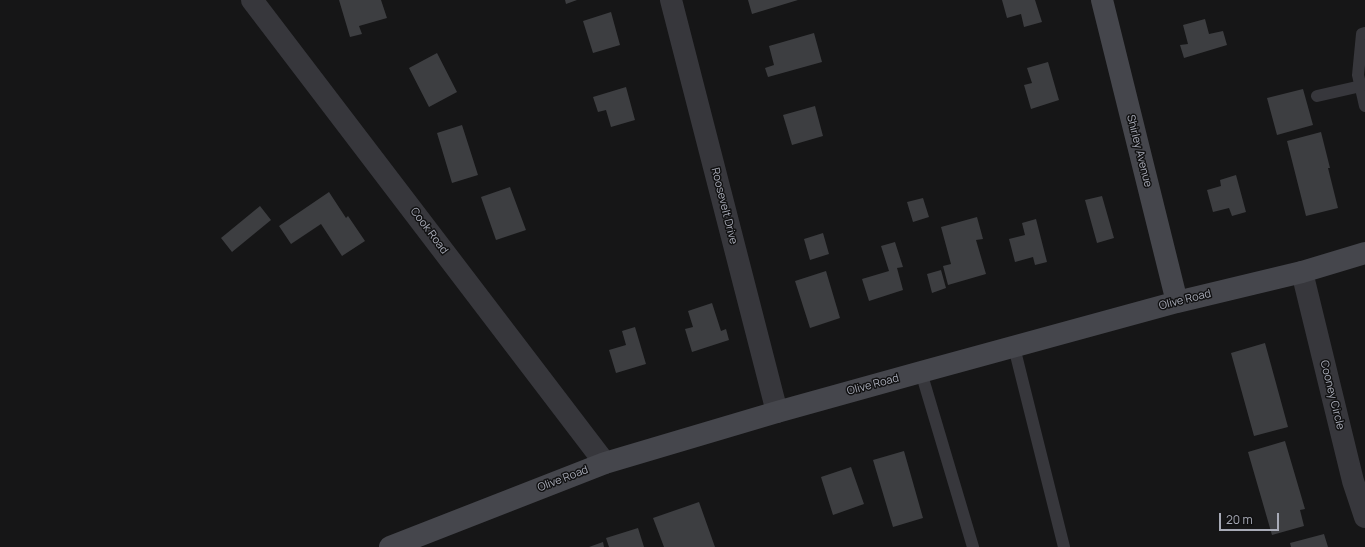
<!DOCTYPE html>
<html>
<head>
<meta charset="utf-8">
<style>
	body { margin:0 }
	#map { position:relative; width:1365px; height:547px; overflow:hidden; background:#161617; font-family:Manrope,sans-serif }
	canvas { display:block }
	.scale { position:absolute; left:1219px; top:513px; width:60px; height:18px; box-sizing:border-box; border:2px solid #a8abb7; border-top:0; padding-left:5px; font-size:12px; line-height:14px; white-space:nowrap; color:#a8abb7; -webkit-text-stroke:3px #111112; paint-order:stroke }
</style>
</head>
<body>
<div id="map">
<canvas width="1365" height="547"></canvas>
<div class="scale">20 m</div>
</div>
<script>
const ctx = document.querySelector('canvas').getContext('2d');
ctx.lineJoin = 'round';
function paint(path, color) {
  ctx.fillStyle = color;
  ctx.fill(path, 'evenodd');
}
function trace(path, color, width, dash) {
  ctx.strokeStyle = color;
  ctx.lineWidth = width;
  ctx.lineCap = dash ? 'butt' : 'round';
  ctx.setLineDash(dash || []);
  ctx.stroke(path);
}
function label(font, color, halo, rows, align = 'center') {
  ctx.font = font + ' Manrope,sans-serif';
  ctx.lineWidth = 3;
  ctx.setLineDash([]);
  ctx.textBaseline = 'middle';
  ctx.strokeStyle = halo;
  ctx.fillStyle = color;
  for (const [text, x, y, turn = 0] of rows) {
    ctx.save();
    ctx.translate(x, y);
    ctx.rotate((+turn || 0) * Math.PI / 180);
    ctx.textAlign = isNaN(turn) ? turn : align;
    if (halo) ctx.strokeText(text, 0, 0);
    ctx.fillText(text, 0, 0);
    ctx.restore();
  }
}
paint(new Path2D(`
	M 339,0 L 381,0 L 387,18 L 359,26 L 362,34 L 350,37 Z
	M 565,0 L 577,0 L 566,4 Z
	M 748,0 L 798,0 L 752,14 Z
	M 1002,0 L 1035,0 L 1042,22 L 1024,27 L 1021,14 L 1007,18 Z
	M 611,12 L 620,45 L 593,53 L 583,21 Z
	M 1205,19 L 1209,34 L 1223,31 L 1227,45 L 1184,58 L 1180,45 L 1188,44 L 1183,25 Z
	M 814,33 L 822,62 L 768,77 L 765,68 L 774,65 L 769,46 Z
	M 437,53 L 457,92 L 429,107 L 409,68 Z
	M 1048,62 L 1059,100 L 1031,109 L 1024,85 L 1032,83 L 1027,68 Z
	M 626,87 L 635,120 L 611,127 L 606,110 L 598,112 L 593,97 Z
	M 1303,89 L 1313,125 L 1277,135 L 1267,98 Z
	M 815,106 L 823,136 L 792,145 L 783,115 Z
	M 462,125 L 478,175 L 452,183 L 437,133 Z
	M 1321,132 L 1330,168 L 1328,168 L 1338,208 L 1306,216 L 1287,141 Z
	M 1236,175 L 1246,212 L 1232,216 L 1229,208 L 1213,212 L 1207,190 L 1221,186 L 1220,180 Z
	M 510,187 L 526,230 L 496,240 L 481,197 Z
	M 329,192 L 346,218 L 348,216 L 365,241 L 342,256 L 321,224 L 291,244 L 279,226 Z
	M 1102,196 L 1114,238 L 1097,243 L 1085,200 Z
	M 923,198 L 929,217 L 913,222 L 907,202 Z
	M 260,206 L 271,220 L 232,252 L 221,238 Z
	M 977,217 L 983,239 L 976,240 L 986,274 L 948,285 L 943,266 L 951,264 L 941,227 Z
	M 1036,219 L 1047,262 L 1035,265 L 1033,257 L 1015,262 L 1009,239 L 1025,235 L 1022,223 Z
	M 823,233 L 829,254 L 810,260 L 804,239 Z
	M 895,242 L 903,267 L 897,268 L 903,290 L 869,301 L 862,279 L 889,271 L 881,246 Z
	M 941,270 L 946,288 L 932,293 L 927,274 Z
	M 826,271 L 840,318 L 810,328 L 795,281 Z
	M 712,303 L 721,331 L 726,329 L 729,340 L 692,352 L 685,329 L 693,327 L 688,311 Z
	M 635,327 L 646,364 L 616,373 L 609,350 L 626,345 L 622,331 Z
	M 1265,343 L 1288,427 L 1254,436 L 1231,353 Z
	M 1285,441 L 1305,509 L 1300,510 L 1304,526 L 1272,535 L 1248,452 Z
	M 904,451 L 923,518 L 893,527 L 873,460 Z
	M 851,467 L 864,504 L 833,515 L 821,477 Z
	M 699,502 L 715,547 L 664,547 L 653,518 Z
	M 638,528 L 644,547 L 609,547 L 606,538 Z
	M 1324,534 L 1328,547 L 1291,547 L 1290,543 Z
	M 603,542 L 604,547 L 589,547 Z`), '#3d3e41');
trace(new Path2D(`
	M 1365,33 L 1362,34 L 1358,75 L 1365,106
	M 1317,96 L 1361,86
	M 1014,347 L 1064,547
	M 921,372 L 973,547`), '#37373c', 12);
trace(new Path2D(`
	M 252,0 L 605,463
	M 671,0 L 777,412
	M 1302,272 L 1353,481 L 1365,517`), '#37373c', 22);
trace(new Path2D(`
	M 1102,0 L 1177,302
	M 390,547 L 605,463 L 777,412 L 921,372 L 1177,302 L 1302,272 L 1365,253`), '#45464c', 22);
label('11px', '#a8abb7', '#111112', [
	["Shirley Avenue",1139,151,76],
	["Roosevelt Drive",724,206,76],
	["Cook Road",429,231,53],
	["Olive Road",1185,300,-14],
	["Olive Road",873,385,-15],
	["Cooney Circle",1332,395,76],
	["Olive Road",563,479,-21]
]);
</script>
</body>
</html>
